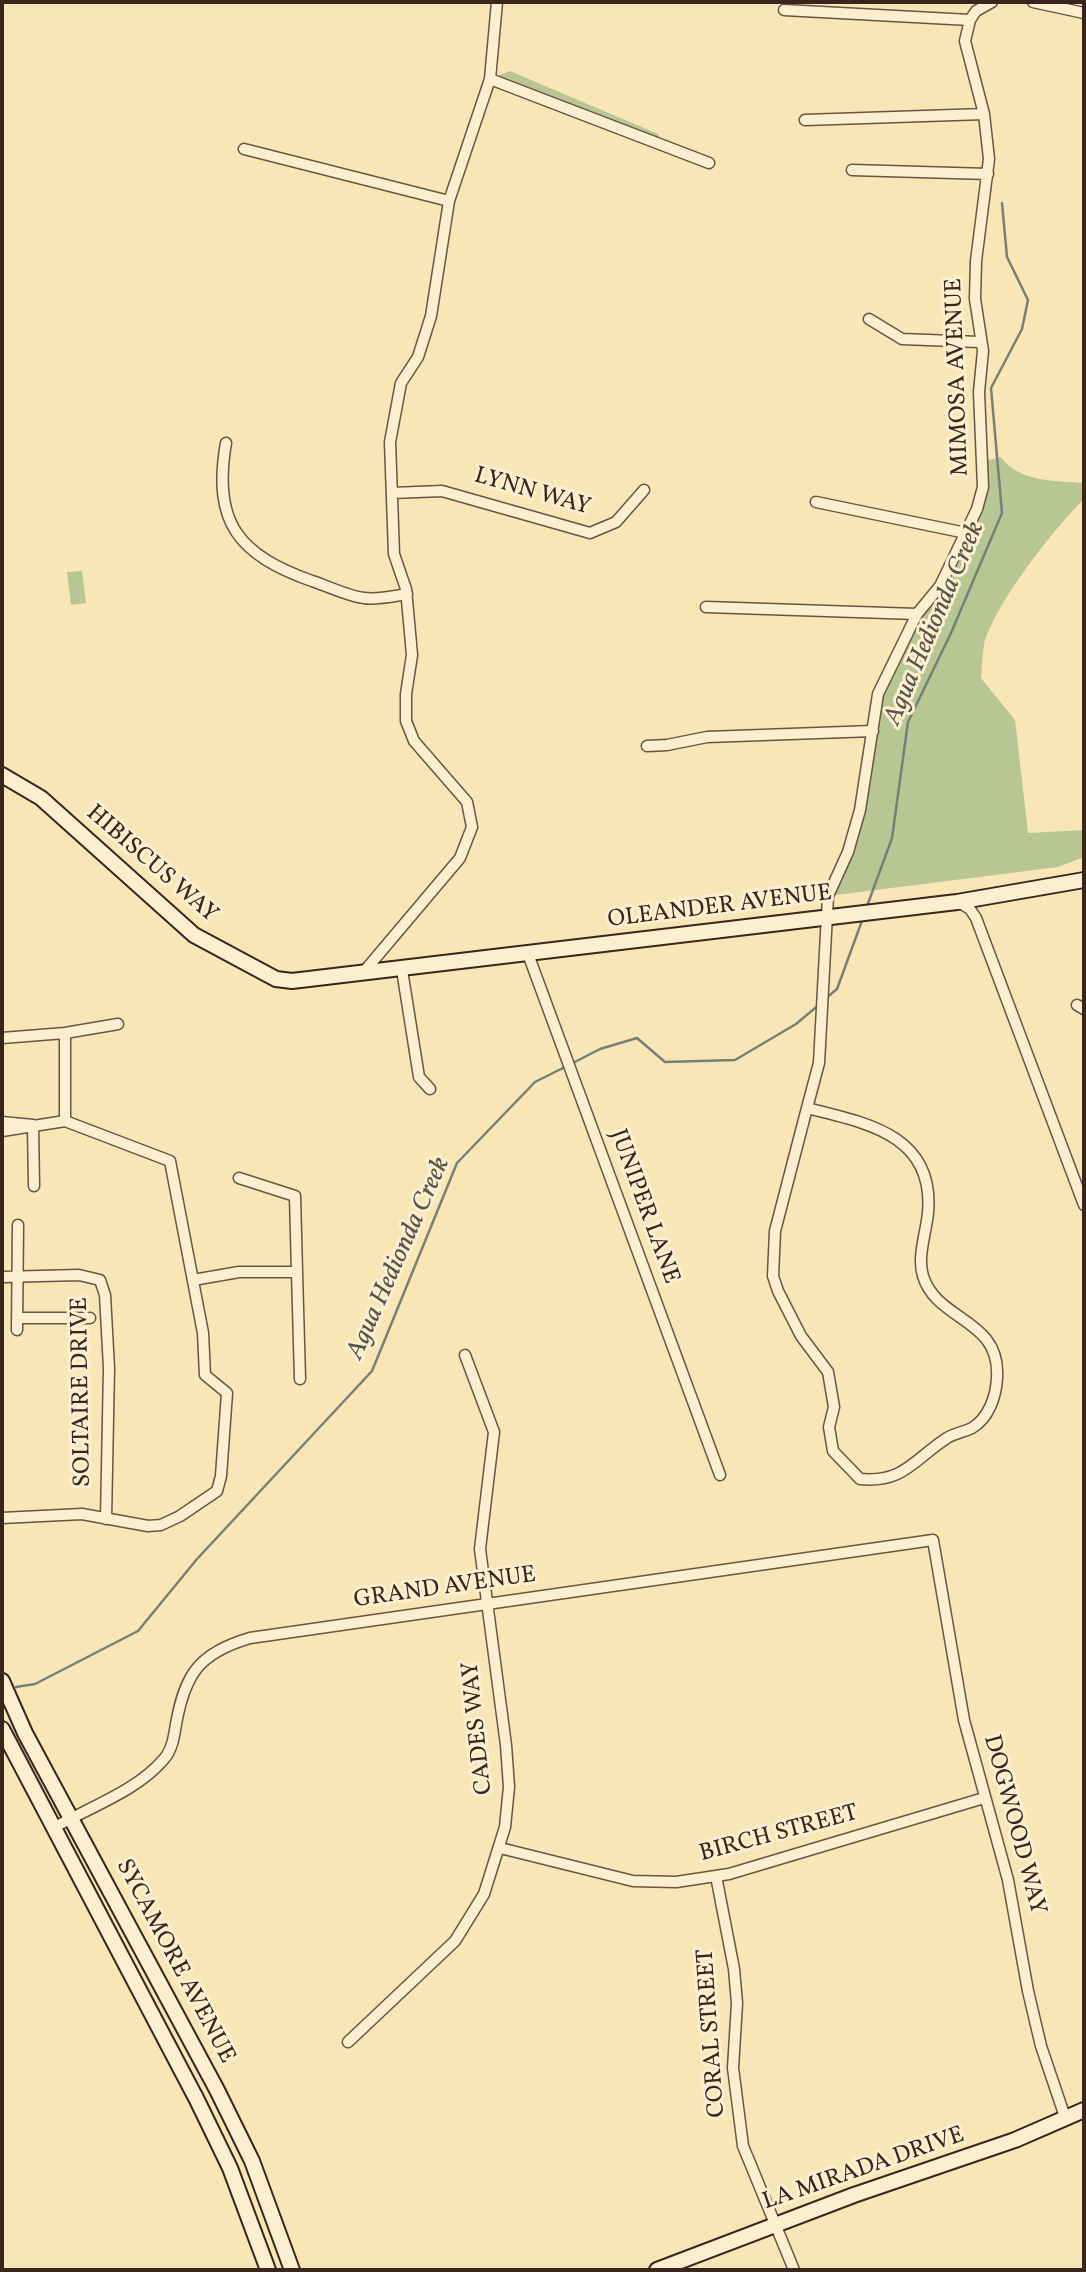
<!DOCTYPE html>
<html>
<head>
<meta charset="utf-8">
<style>
	body { margin:0 }
	#map { position:relative; width:1086px; height:2272px; overflow:hidden; background:#f9e6b6; font-family:Vollkorn,serif }
	canvas { display:block }
	.frame { position:absolute; inset:0; border:4px solid #38251c; pointer-events:none }
</style>
</head>
<body>
<div id="map">
<canvas width="1086" height="2272"></canvas>
<div class="frame"></div>
</div>
<script>
const ctx = document.querySelector('canvas').getContext('2d');
ctx.lineJoin = 'round';
function paint(path, color) {
  ctx.fillStyle = color;
  ctx.fill(path, 'evenodd');
}
function trace(path, color, width, dash) {
  ctx.strokeStyle = color;
  ctx.lineWidth = width;
  ctx.lineCap = dash ? 'butt' : 'round';
  ctx.setLineDash(dash || []);
  ctx.stroke(path);
}
function label(font, color, halo, rows, align = 'center') {
  ctx.font = font + ' Vollkorn,serif';
  ctx.lineWidth = 6;
  ctx.setLineDash([]);
  ctx.textBaseline = 'middle';
  ctx.strokeStyle = halo;
  ctx.fillStyle = color;
  for (const [text, x, y, turn = 0] of rows) {
    ctx.save();
    ctx.translate(x, y);
    ctx.rotate((+turn || 0) * Math.PI / 180);
    ctx.textAlign = isNaN(turn) ? turn : align;
    if (halo) ctx.strokeText(text, 0, 0);
    ctx.fillText(text, 0, 0);
    ctx.restore();
  }
}
paint(new Path2D(`
	M 510,71 L 658,134 L 662,142 L 492,78 Z
	M 984,457 L 989,460 L 1001,457 C 1018,482 1057,481 1084,483 L 1084,499 C 1055,527 993,606 984,645 C 982,655 982,667 981,678 L 1015,720 L 1028,833 L 1084,830 L 1084,857 L 1058,867 L 828,896 L 848,852 L 873,731 L 891,663 L 940,586 L 977,509 Z
	M 82,571 L 86,603 L 71,605 L 67,572 Z`), '#b7c693');
trace(new Path2D(`
	M 866,909 L 892,838 L 908,722 L 951,633 L 1002,513 L 991,388 L 1022,329 L 1028,300 L 1007,257 L 1002,203
	M 825,999 L 837,989 L 863,918
	M 571,1064 L 600,1049 L 637,1038 L 665,1062 L 735,1060 L 796,1024 L 820,1004
	M 16,1687 L 35,1684 L 138,1631 L 197,1559 L 372,1371 L 457,1163 L 535,1082 L 565,1067`), '#758175', 2.5);
const street = new Path2D(`
	M 1033,2 L 1084,13
	M 784,10 L 970,20
	M 490,79 L 709,163
	M 805,120 L 984,114
	M 244,149 L 449,201
	M 852,170 L 988,174
	M 869,319 L 902,339 L 979,342
	M 226,443 C 212,523 239,555 312,581 C 328,586 347,596 364,598 C 377,600 394,596 407,594
	M 392,493 L 442,491 L 590,533 L 616,522 L 644,490
	M 816,502 L 966,533
	M 706,607 L 917,614
	M 647,746 L 667,745 L 707,737 L 873,731
	M 958,902 L 970,909 L 976,918 L 1084,1205
	M 528,954 L 720,1475
	M 402,970 L 419,1077 L 430,1089
	M 362,974 L 460,858 L 472,827 L 467,802 L 414,741 L 406,721 L 406,694 L 412,655 L 406,589 L 394,554 L 390,442 L 401,383 L 418,357 L 431,316 L 449,201 L 490,79 L 497,2
	M 1077,1005 L 1084,1009
	M 65,1033 L 118,1024
	M 2,1038 L 65,1033 L 65,1121 L 170,1161 L 203,1333 L 205,1375 L 227,1393 L 221,1476 L 217,1491 L 180,1516 L 161,1525 L 148,1526 L 82,1514 L 2,1518
	M 807,1108 L 819,1063 L 828,896 L 848,852 L 860,810 L 878,694 L 917,614 L 940,586 L 977,509 L 983,487 L 979,392 L 983,351 L 975,299 L 976,261 L 989,159 L 984,114 L 965,41 L 970,20 L 976,11 L 992,2
	M 807,1108 C 867,1123 935,1135 928,1213 C 926,1233 917,1257 923,1276 C 937,1322 1001,1318 997,1378 C 996,1396 989,1418 972,1428 C 964,1432 955,1433 947,1438 C 913,1460 904,1483 860,1479 L 833,1451 L 829,1427 L 834,1407 L 828,1372 L 801,1336 L 778,1291 L 773,1276 L 775,1231 Z
	M 2,1122 L 33,1125
	M 33,1125 L 34,1186
	M 2,1131 L 65,1121
	M 297,1272 L 300,1379
	M 2,1277 L 79,1275 L 100,1280 L 105,1295 L 109,1368 L 106,1519
	M 193,1280 L 239,1272 L 297,1272 L 295,1196 L 239,1178
	M 17,1318 L 90,1318
	M 17,1330 L 18,1225
	M 55,1827 C 90,1807 137,1791 164,1759 C 172,1750 174,1737 176,1724 C 185,1674 199,1653 250,1638 L 933,1540 L 964,1720 L 1008,1880 L 1028,1991 L 1041,2046 L 1065,2117
	M 500,1848 L 633,1881 L 676,1882 L 729,1874 L 984,1798
	M 716,1876 L 734,1969 L 737,2003 L 733,2068 L 743,2146 L 794,2270
	M 348,2042 L 455,1941 L 484,1894 L 505,1827 L 509,1787 L 506,1745 L 480,1549 L 494,1432 L 465,1355`);
const secondary = new Path2D(`
	M 2,775 L 41,798 L 194,935 L 276,979 L 292,981 L 957,902 L 1084,880
	M 2,1681 L 25,1733 L 217,2090 L 252,2161 L 292,2270
	M 2,1729 L 197,2100 L 230,2168 L 268,2270
	M 657,2270 L 854,2195 L 1015,2140 L 1084,2110`);
trace(street, '#685542', 13);
trace(secondary, '#38251c', 18);
trace(street, '#fbefd0', 10);
trace(secondary, '#fbefd0', 14);
label('24px', '#38251c', '#fbefd0', [
	["MIMOSA AVENUE",959,377,-92],
	["LYNN WAY",532,493,16],
	["HIBISCUS WAY",151,865,41],
	["OLEANDER AVENUE",720,908,-7],
	["JUNIPER LANE",643,1207,70],
	["SOLTAIRE DRIVE",83,1392,-91],
	["GRAND AVENUE",445,1589,-8],
	["CADES WAY",479,1728,-96],
	["DOGWOOD WAY",1013,1825,75],
	["BIRCH STREET",779,1835,-15],
	["SYCAMORE AVENUE",174,1962,62],
	["CORAL STREET",713,2033,-94],
	["LA MIRADA DRIVE",864,2170,-19]
]);
label('italic 26px', '#575349', '#fbefd0', [
	["Agua Hedionda Creek",936,624,-67],
	["Agua Hedionda Creek",400,1259,-66]
]);
</script>
</body>
</html>
